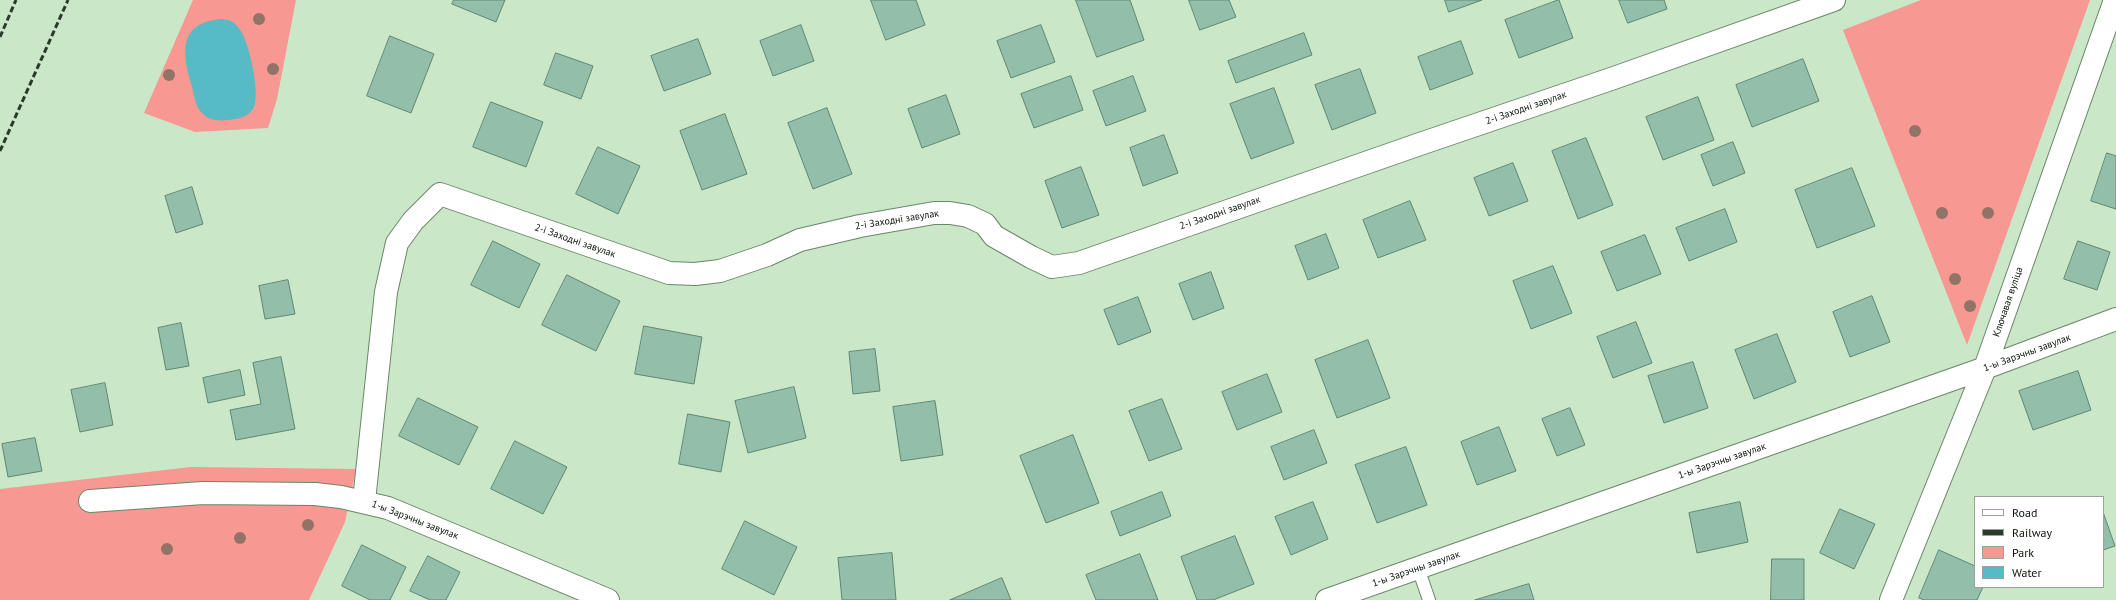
<!DOCTYPE html>
<html>
<head>
<meta charset="utf-8">
<style>
	body { margin:0 }
	#map { position:relative; width:2116px; height:600px; overflow:hidden; background:#cae8c8; font-family:"PT Sans",sans-serif }
	canvas { display:block }
	.legend { position:absolute; left:1974px; top:496px; width:130px; height:92px; box-sizing:border-box; background:#fff; border:1px solid #9ca19c; margin:0; padding:5px 7px; list-style:none; font-size:12px; color:#081308 }
	.legend li { display:flex; align-items:center; gap:8px; height:20px }
	.legend b { width:20px; border:1px solid #9ca19c }
</style>
</head>
<body>
<div id="map">
<canvas width="2116" height="600"></canvas>
<ul class="legend">
<li><b style="height:5px;background:#fff"></b>Road</li>
<li><b style="height:5px;background:#2b3a2b"></b>Railway</li>
<li><b style="height:11px;background:#f79893"></b>Park</li>
<li><b style="height:11px;background:#56bbc4"></b>Water</li>
</ul>
</div>
<script>
const ctx = document.querySelector('canvas').getContext('2d');
ctx.lineJoin = 'round';
function paint(path, color) {
  ctx.fillStyle = color;
  ctx.fill(path, 'evenodd');
}
function trace(path, color, width, dash) {
  ctx.strokeStyle = color;
  ctx.lineWidth = width;
  ctx.lineCap = dash ? 'butt' : 'round';
  ctx.setLineDash(dash || []);
  ctx.stroke(path);
}
function label(font, color, halo, rows, align = 'center') {
  ctx.font = font + ' "PT Sans",sans-serif';
  ctx.lineWidth = 3;
  ctx.setLineDash([]);
  ctx.textBaseline = 'middle';
  ctx.strokeStyle = halo;
  ctx.fillStyle = color;
  for (const [text, x, y, turn = 0] of rows) {
    ctx.save();
    ctx.translate(x, y);
    ctx.rotate((+turn || 0) * Math.PI / 180);
    ctx.textAlign = isNaN(turn) ? turn : align;
    if (halo) ctx.strokeText(text, 0, 0);
    ctx.fillText(text, 0, 0);
    ctx.restore();
  }
}
paint(new Path2D(`
	M 193,0 L 296,0 L 277,99 L 268,128 L 195,132 L 144,113 Z
	M 1921,0 L 2090,0 L 1967,345 L 1843,30 Z
	M 191,467 L 356,469 L 345,522 L 309,600 L 0,600 L 0,489 Z`), '#f79893');
paint(new Path2D(`
	M 221,19 C 228,20 232,20 237,26 C 249,37 260,92 254,107 C 250,115 243,118 235,119 C 224,121 211,122 203,114 C 195,107 194,94 191,83 C 182,51 179,23 221,19 Z`), '#56bbc4');
const building = new Path2D(`
	M 454,0 L 505,0 L 496,22 L 452,4 Z
	M 871,0 L 916,0 L 925,25 L 886,40 Z
	M 1076,0 L 1130,0 L 1144,40 L 1097,57 Z
	M 1189,0 L 1229,0 L 1236,17 L 1200,30 Z
	M 1445,0 L 1482,0 L 1449,12 Z
	M 1559,0 L 1573,38 L 1519,58 L 1505,20 Z
	M 1619,0 L 1664,0 L 1667,9 L 1628,23 Z
	M 801,25 L 814,61 L 773,76 L 760,41 Z
	M 1041,25 L 1055,62 L 1011,78 L 997,41 Z
	M 1304,33 L 1312,55 L 1236,83 L 1228,61 Z
	M 390,36 L 434,54 L 411,113 L 367,96 Z
	M 698,39 L 711,74 L 664,91 L 651,56 Z
	M 1461,41 L 1473,74 L 1430,90 L 1418,57 Z
	M 556,53 L 593,66 L 581,99 L 544,85 Z
	M 1803,59 L 1819,101 L 1752,127 L 1736,85 Z
	M 1360,69 L 1376,113 L 1332,130 L 1315,85 Z
	M 1071,76 L 1083,110 L 1034,128 L 1021,94 Z
	M 1133,76 L 1146,111 L 1106,126 L 1093,91 Z
	M 1274,88 L 1294,143 L 1251,159 L 1230,104 Z
	M 946,95 L 960,134 L 922,148 L 908,109 Z
	M 1698,97 L 1714,140 L 1663,160 L 1646,117 Z
	M 491,102 L 543,122 L 526,167 L 473,147 Z
	M 827,108 L 852,174 L 813,189 L 788,123 Z
	M 725,114 L 747,174 L 702,190 L 680,131 Z
	M 1164,135 L 1178,173 L 1143,186 L 1130,148 Z
	M 1586,138 L 1613,205 L 1578,219 L 1552,151 Z
	M 1733,142 L 1745,173 L 1713,186 L 1701,155 Z
	M 598,147 L 640,166 L 618,214 L 576,194 Z
	M 2107,153 L 2116,156 L 2116,209 L 2091,201 Z
	M 1513,163 L 1528,201 L 1489,216 L 1474,178 Z
	M 1081,167 L 1099,215 L 1062,228 L 1045,181 Z
	M 1852,168 L 1875,226 L 1817,248 L 1795,190 Z
	M 192,187 L 203,224 L 176,233 L 165,196 Z
	M 1410,201 L 1426,240 L 1378,258 L 1363,220 Z
	M 1725,209 L 1737,242 L 1689,261 L 1676,228 Z
	M 1326,234 L 1339,268 L 1308,280 L 1295,246 Z
	M 1645,235 L 1661,274 L 1617,291 L 1601,252 Z
	M 493,241 L 540,264 L 519,308 L 471,285 Z
	M 2078,241 L 2110,252 L 2097,290 L 2064,279 Z
	M 1553,266 L 1572,313 L 1531,329 L 1513,281 Z
	M 1211,272 L 1224,308 L 1193,320 L 1179,284 Z
	M 567,275 L 620,301 L 596,351 L 542,325 Z
	M 288,280 L 295,314 L 265,319 L 259,286 Z
	M 1872,296 L 1890,342 L 1850,357 L 1833,312 Z
	M 1138,297 L 1151,332 L 1118,345 L 1104,310 Z
	M 1636,322 L 1652,363 L 1613,378 L 1597,337 Z
	M 181,323 L 189,366 L 166,370 L 158,328 Z
	M 644,326 L 702,337 L 694,384 L 635,374 Z
	M 1777,334 L 1796,382 L 1754,399 L 1735,350 Z
	M 1368,340 L 1390,398 L 1337,418 L 1315,360 Z
	M 875,349 L 880,391 L 853,394 L 849,352 Z
	M 281,357 L 295,429 L 236,440 L 230,410 L 261,404 L 253,363 Z
	M 1693,362 L 1708,408 L 1664,423 L 1648,376 Z
	M 240,370 L 245,395 L 208,403 L 203,378 Z
	M 2078,371 L 2091,410 L 2033,430 L 2019,391 Z
	M 1267,374 L 1282,412 L 1237,430 L 1222,392 Z
	M 105,383 L 113,425 L 80,432 L 71,390 Z
	M 794,387 L 806,438 L 748,453 L 735,401 Z
	M 418,398 L 478,427 L 459,465 L 399,436 Z
	M 1162,399 L 1182,449 L 1149,461 L 1129,411 Z
	M 935,401 L 943,455 L 901,461 L 893,407 Z
	M 1570,408 L 1585,445 L 1557,456 L 1542,419 Z
	M 688,414 L 730,422 L 721,472 L 679,464 Z
	M 1499,427 L 1516,471 L 1477,485 L 1461,442 Z
	M 1314,430 L 1327,463 L 1284,480 L 1271,447 Z
	M 1073,435 L 1099,503 L 1046,523 L 1020,456 Z
	M 35,438 L 42,471 L 8,477 L 2,444 Z
	M 515,441 L 567,467 L 543,514 L 491,489 Z
	M 1406,447 L 1427,505 L 1377,523 L 1355,465 Z
	M 1162,492 L 1171,516 L 1120,536 L 1111,512 Z
	M 1313,502 L 1328,539 L 1291,555 L 1275,517 Z
	M 1740,502 L 1748,542 L 1697,553 L 1689,513 Z
	M 1840,509 L 1875,524 L 1854,569 L 1820,553 Z
	M 2103,512 L 2115,546 L 2103,550 Z
	M 745,521 L 797,547 L 774,595 L 722,569 Z
	M 1235,536 L 1254,584 L 1213,600 L 1197,600 L 1181,557 Z
	M 362,545 L 406,567 L 390,600 L 370,600 L 342,586 Z
	M 1939,550 L 1975,566 L 1975,587 L 1983,587 L 1977,600 L 1924,600 L 1919,598 Z
	M 892,553 L 896,600 L 842,600 L 838,558 Z
	M 1140,554 L 1158,600 L 1096,600 L 1086,575 Z
	M 428,556 L 460,572 L 446,600 L 430,600 L 410,591 Z
	M 1772,559 L 1804,559 L 1804,600 L 1771,600 Z
	M 1002,578 L 1011,600 L 950,600 Z
	M 1529,584 L 1534,600 L 1475,600 Z`);
paint(building, '#93bea9');
trace(building, '#5e8773', 1);
const lane = new Path2D(`
	M 1418,568 L 1429,600`);
const street = new Path2D(`
	M 90,501 L 203,493 L 315,494 L 341,497 L 388,508 L 608,600
	M 364,501 L 386,292 L 397,243 L 413,221 L 440,194 L 669,273 L 695,274 L 720,271 L 767,255 L 800,240 L 860,226 L 934,213 L 950,213 L 968,216 L 985,224 L 994,236 L 1031,257 L 1052,267 L 1079,263 L 1099,256 L 1420,144 L 1611,79 L 1834,0
	M 1327,600 L 1985,368 L 2116,319
	M 1891,600 L 1985,368 L 2115,0`);
trace(lane, '#6a8668', 14);
trace(street, '#6a8668', 24);
trace(lane, '#fff', 12);
trace(street, '#fff', 22);
trace(new Path2D(`
	M 0,37 L 16,0
	M 0,151 L 68,0`), '#2b3a2b', 3, [6, 3]);
ctx.fillStyle = '#917367';
for (const [x, y] of [
	[259,19],
	[273,69],
	[169,75],
	[1915,131],
	[1942,213],
	[1988,213],
	[1955,279],
	[1970,306],
	[308,525],
	[240,538],
	[167,549]
]) {
  ctx.beginPath();
  ctx.arc(x, y, 6, 0, 2 * Math.PI);
  ctx.fill();
}
label('10px', '#081308', '#fff', [
	["2-і Заходні завулак",1526,108,-19],
	["2-і Заходні завулак",1220,213,-19],
	["2-і Заходні завулак",897,220,-9],
	["2-і Заходні завулак",575,241,19],
	["Ключавая вуліца",2008,302,-71],
	["1-ы Зарэчны завулак",2027,353,-20],
	["1-ы Зарэчны завулак",1722,461,-19],
	["1-ы Зарэчны завулак",415,520,21],
	["1-ы Зарэчны завулак",1416,569,-19]
]);
</script>
</body>
</html>
